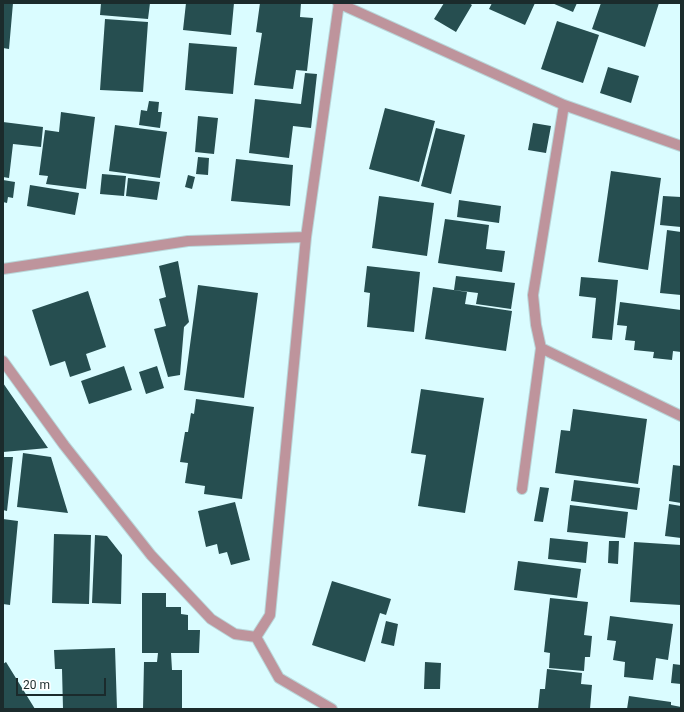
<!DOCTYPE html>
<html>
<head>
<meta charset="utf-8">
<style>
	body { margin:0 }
	#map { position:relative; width:684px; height:712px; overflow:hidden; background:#dafcff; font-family:Roboto,sans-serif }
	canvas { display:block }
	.frame { position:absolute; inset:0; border:4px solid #1b2b2c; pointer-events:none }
	.scale { position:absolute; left:16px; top:678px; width:90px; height:18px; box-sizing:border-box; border:2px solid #1b2b2c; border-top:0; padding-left:5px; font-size:12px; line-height:14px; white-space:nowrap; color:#1b2b2c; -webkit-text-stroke:3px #fff; paint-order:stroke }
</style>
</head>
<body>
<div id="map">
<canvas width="684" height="712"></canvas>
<div class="frame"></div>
<div class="scale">20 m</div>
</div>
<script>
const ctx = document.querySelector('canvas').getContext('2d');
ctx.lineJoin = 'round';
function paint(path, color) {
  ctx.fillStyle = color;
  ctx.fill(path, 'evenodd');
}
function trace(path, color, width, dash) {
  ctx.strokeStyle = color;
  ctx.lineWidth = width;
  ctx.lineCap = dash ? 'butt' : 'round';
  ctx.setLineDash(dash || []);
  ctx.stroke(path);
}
paint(new Path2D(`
	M 3,3 L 13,3 L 9,49 L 3,48 Z
	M 101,3 L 150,3 L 148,19 L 100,15 Z
	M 186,3 L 234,3 L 231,35 L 183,30 Z
	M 260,3 L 301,3 L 300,17 L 313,18 L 307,71 L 296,70 L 293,89 L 254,85 L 262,33 L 256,32 Z
	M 444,3 L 469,3 L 472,5 L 456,32 L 434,19 Z
	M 492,3 L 535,3 L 525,25 L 489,9 Z
	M 552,3 L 577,3 L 573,12 Z
	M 601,3 L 659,3 L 645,47 L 592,29 Z
	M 105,19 L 148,22 L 143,92 L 100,90 Z
	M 557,21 L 599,35 L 583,83 L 541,69 Z
	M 189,43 L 237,47 L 233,94 L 185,90 Z
	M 608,67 L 639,76 L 631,103 L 600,93 Z
	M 305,73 L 317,74 L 311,128 L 293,126 L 289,158 L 249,153 L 255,99 L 301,104 Z
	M 149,101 L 159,102 L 158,112 L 162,112 L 160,128 L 139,125 L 141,110 L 147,111 Z
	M 385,108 L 435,121 L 419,182 L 369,169 Z
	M 61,112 L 95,117 L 86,189 L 46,184 L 48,176 L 39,175 L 45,130 L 59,132 Z
	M 198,116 L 218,118 L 214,154 L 195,152 Z
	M 3,122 L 43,127 L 41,147 L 13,144 L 9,178 L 3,177 Z
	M 533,123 L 551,126 L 546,153 L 528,150 Z
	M 115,125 L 167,132 L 160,178 L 109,171 Z
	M 436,128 L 465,135 L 451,194 L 421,186 Z
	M 198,157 L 209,158 L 208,175 L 196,174 Z
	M 236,159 L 293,165 L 290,206 L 231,201 Z
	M 611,171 L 661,178 L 648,270 L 598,262 Z
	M 102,174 L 126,176 L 124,196 L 100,194 Z
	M 188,175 L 195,177 L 192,189 L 185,187 Z
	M 128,178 L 160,182 L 157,200 L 126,196 Z
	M 3,180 L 15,182 L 13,198 L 8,197 L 7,203 L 3,202 Z
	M 30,185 L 79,193 L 75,215 L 27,206 Z
	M 379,196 L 434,203 L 427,256 L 372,248 Z
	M 663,196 L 681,197 L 681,227 L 660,225 Z
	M 459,200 L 501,206 L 499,223 L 457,217 Z
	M 445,219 L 489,225 L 486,249 L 505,251 L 502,272 L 438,263 Z
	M 667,230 L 681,232 L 681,295 L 660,293 Z
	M 178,261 L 189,322 L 184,327 L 180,375 L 168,377 L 154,329 L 166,326 L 159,299 L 166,297 L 159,266 Z
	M 367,266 L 420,272 L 414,332 L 367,327 L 370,293 L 364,292 Z
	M 456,276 L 515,283 L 511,309 L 476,304 L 478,293 L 454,290 Z
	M 581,277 L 618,280 L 612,340 L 592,338 L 596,298 L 579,296 Z
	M 198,285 L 258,293 L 244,398 L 184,390 Z
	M 433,287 L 467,292 L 465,304 L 512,311 L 506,351 L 425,339 Z
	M 88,291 L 106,347 L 86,354 L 91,370 L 70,377 L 65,361 L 50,366 L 32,310 Z
	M 620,302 L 681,310 L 681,352 L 673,351 L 672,360 L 653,358 L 654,352 L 634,350 L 635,341 L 625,340 L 627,326 L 617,325 Z
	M 124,366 L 132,390 L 89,404 L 81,381 Z
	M 157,366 L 164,388 L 146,394 L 139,372 Z
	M 3,383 L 48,448 L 3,452 Z
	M 421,389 L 484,398 L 465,513 L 418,506 L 426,455 L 411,453 Z
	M 196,399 L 254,407 L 242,499 L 204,494 L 205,486 L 185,483 L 188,463 L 180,462 L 185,432 L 188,432 L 191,413 L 194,414 Z
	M 573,409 L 647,419 L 638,484 L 555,473 L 561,430 L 570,431 Z
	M 23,453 L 51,457 L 68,513 L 17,507 Z
	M 3,457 L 13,457 L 7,511 L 3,510 Z
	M 673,465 L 681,466 L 681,503 L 669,501 Z
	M 574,480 L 640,488 L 637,510 L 571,501 Z
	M 540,487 L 549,488 L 543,522 L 534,521 Z
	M 235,502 L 250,560 L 231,565 L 227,552 L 219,554 L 217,544 L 206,547 L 198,511 Z
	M 669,504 L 681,506 L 681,538 L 665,536 Z
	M 570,505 L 628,512 L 625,538 L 567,532 Z
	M 3,519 L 18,521 L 10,605 L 3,604 Z
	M 54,534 L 91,535 L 89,604 L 52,603 Z
	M 95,535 L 107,536 L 122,555 L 121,604 L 92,603 Z
	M 550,538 L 588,542 L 586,563 L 548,559 Z
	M 609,541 L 619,541 L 618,564 L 608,563 Z
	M 634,542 L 681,545 L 681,605 L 630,602 Z
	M 518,561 L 581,569 L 577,598 L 514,590 Z
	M 332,581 L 391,599 L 386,615 L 380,613 L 365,662 L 312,645 Z
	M 142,593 L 166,593 L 166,607 L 181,607 L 181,614 L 188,615 L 188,630 L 200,630 L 199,653 L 171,653 L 172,670 L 182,670 L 182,709 L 143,709 L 144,662 L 157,662 L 158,653 L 142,653 Z
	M 550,598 L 588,602 L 584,635 L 592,636 L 590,657 L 585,657 L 584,671 L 549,668 L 550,653 L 544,652 Z
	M 610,616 L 673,624 L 668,660 L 656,658 L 653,680 L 624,677 L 625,662 L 613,660 L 616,641 L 607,640 Z
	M 386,621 L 398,624 L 394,646 L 381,643 Z
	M 115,648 L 117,709 L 63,709 L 62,669 L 55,669 L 54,650 Z
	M 6,662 L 35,709 L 4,709 L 3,708 L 3,664 Z
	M 425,662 L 441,663 L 440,689 L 424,689 Z
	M 673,664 L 681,665 L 681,684 L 671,683 Z
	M 547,669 L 582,673 L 581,684 L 592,685 L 590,709 L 538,709 L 540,689 L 545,689 Z
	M 629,696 L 671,702 L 671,705 L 681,707 L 681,709 L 627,709 Z`), '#264e50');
const minor = new Path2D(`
	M 338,3 L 564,105 L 681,146
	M 564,105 L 533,295 L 536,325 L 541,348 L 681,416
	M 3,269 L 188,241 L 306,237
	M 3,361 L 64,445 L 151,555 L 211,619 L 235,634 L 256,637 L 270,615 L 306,237 L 339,3
	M 522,489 L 541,348
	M 256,637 L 279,678 L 332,709`);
trace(minor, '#b8d6d9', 12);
trace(minor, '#be949c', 10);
</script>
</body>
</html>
